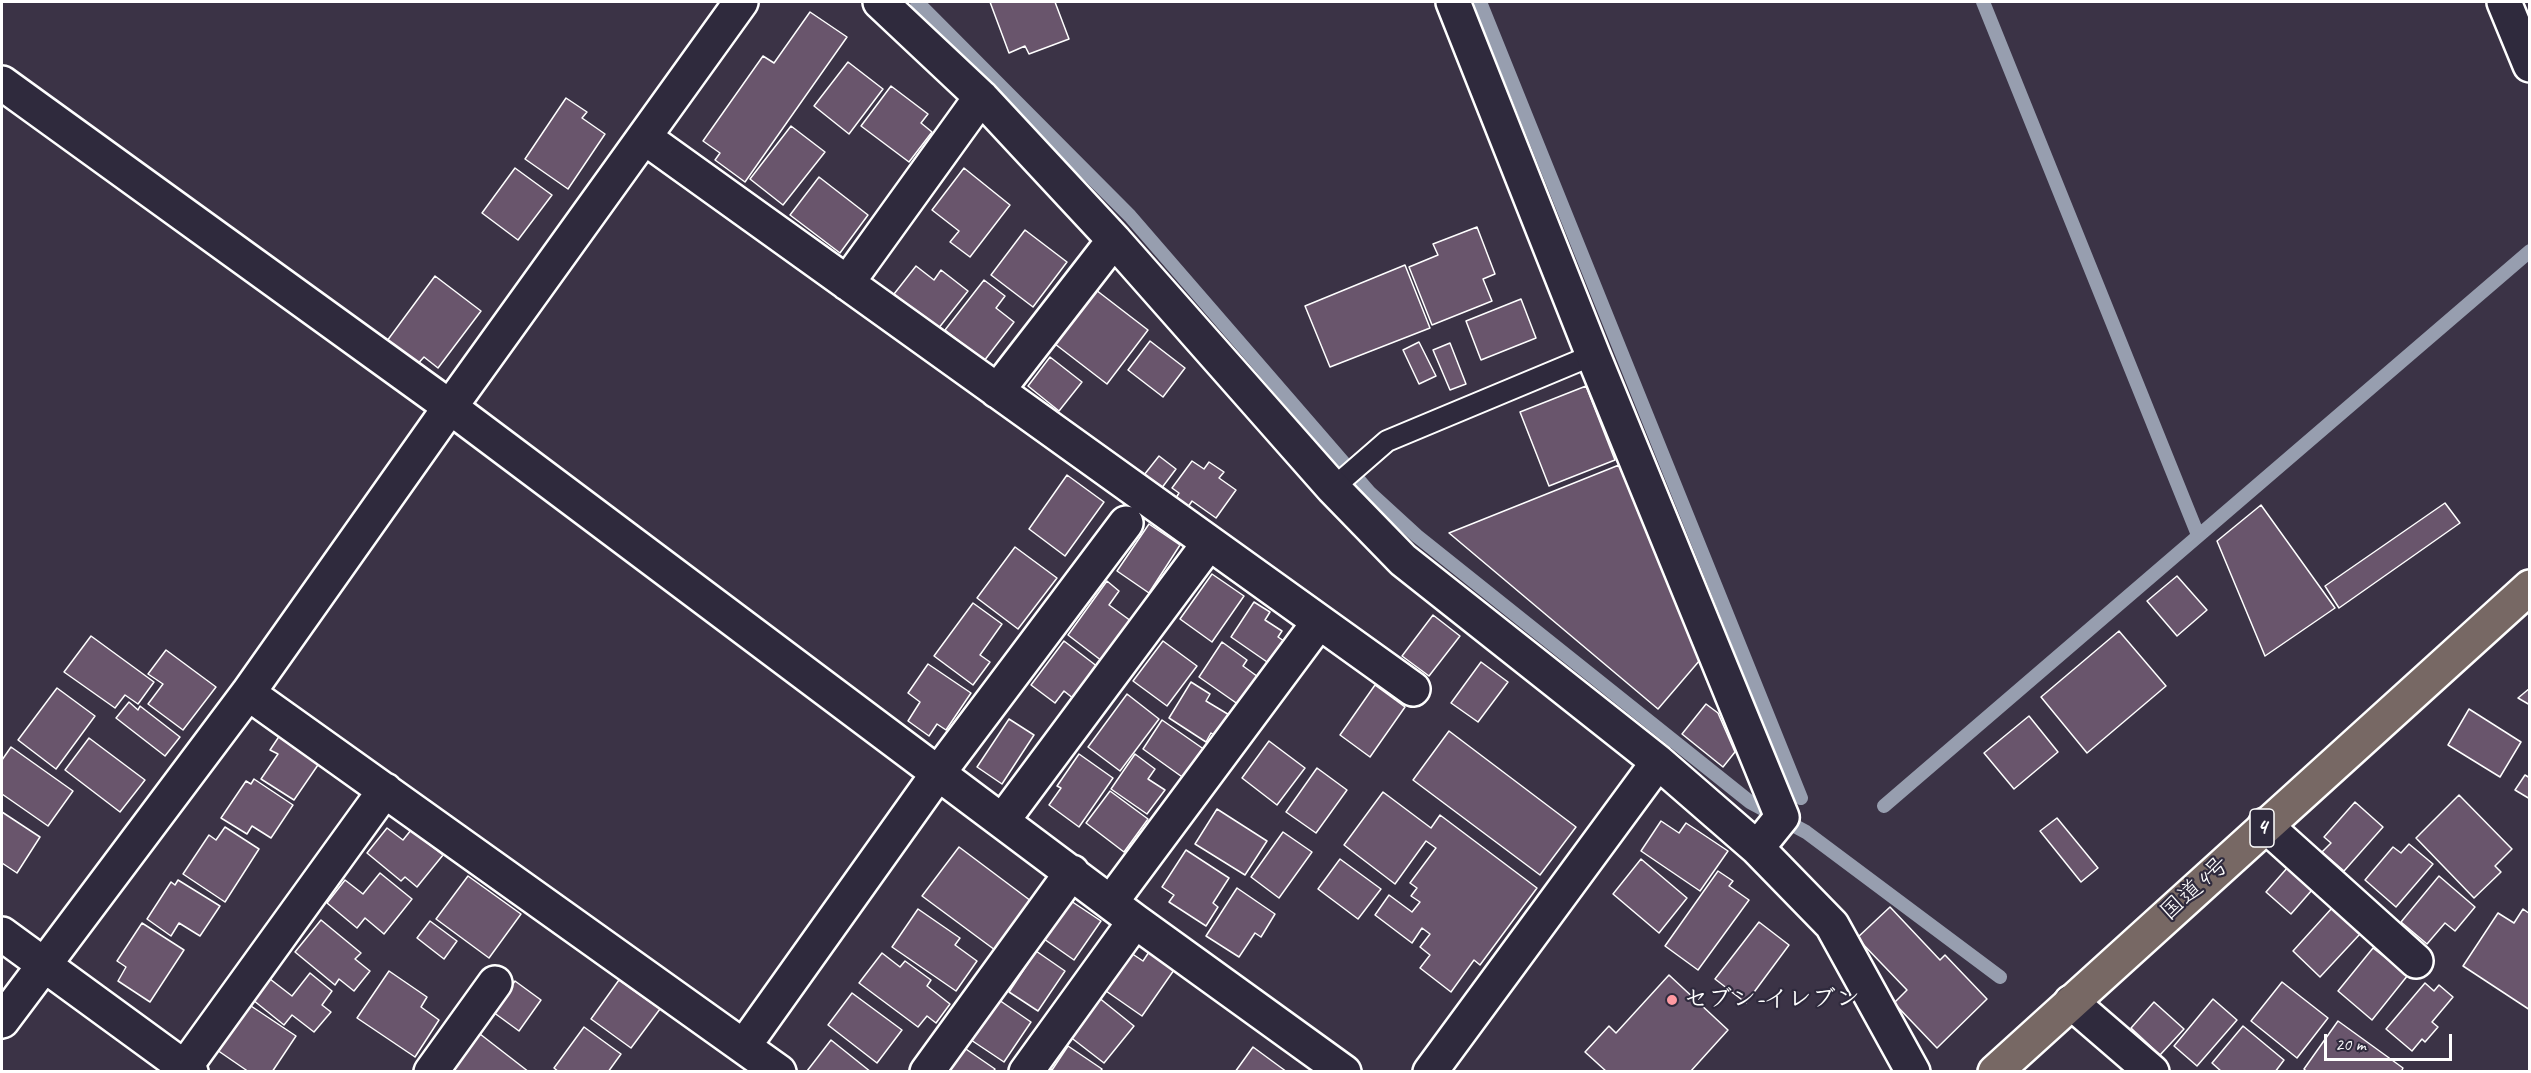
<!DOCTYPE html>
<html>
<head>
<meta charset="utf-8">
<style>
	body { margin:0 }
	#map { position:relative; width:2531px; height:1073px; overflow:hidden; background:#3b3346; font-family:Caveat,sans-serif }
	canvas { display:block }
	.frame { position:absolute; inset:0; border:3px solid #fff; pointer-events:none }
	.scale { position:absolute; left:2324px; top:1034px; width:128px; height:27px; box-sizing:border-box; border:3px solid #fff; border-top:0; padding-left:8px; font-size:18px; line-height:21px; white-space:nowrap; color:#fff; -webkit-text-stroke:4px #2f2a3d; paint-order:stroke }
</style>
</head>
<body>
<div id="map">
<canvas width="2531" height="1073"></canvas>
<div class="frame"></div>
<div class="scale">20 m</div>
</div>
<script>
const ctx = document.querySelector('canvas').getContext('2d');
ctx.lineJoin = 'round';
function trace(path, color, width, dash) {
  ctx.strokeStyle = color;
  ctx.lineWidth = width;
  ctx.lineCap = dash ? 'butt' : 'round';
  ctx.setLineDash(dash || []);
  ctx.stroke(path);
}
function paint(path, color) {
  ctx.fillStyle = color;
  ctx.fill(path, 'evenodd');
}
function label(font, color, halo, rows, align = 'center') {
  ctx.font = font + ' Caveat,"Klee One",sans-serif';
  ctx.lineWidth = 4.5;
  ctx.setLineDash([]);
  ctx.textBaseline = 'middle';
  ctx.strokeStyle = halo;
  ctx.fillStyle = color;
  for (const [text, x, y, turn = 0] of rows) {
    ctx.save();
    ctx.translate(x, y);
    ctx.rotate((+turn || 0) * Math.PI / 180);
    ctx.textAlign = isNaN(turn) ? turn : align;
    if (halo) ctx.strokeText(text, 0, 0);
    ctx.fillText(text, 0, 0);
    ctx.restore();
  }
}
trace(new Path2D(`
	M 917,2 L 1130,216 L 1370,493 L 1417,536 L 1750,802 L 1806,832 L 2000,977
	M 1480,2 L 1801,798
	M 1983,2 L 2198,535
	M 1884,806 L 2530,251`), '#979eaf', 14);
const building = new Path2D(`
	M 990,2 L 1055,2 L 1069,39 L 1029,54 L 1025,46 L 1009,53 Z
	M 810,12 L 847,37 L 745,182 L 715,160 L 720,153 L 703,141 L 763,56 L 774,63 Z
	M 848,62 L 883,89 L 849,134 L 814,106 Z
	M 891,86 L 928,114 L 921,123 L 932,132 L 909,162 L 861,126 Z
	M 566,98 L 587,112 L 582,118 L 605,134 L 568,189 L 525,159 Z
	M 791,126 L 825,152 L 783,205 L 750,179 Z
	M 515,168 L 552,195 L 518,240 L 482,213 Z
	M 964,168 L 1010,205 L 970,257 L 950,242 L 959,231 L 932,210 Z
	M 819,177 L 868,215 L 840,253 L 790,215 Z
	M 1477,227 L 1495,274 L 1483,279 L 1492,301 L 1432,325 L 1409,267 L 1438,255 L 1433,244 Z
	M 1025,230 L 1067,262 L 1033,307 L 991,275 Z
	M 1405,265 L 1430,328 L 1330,367 L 1305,306 Z
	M 916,266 L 934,280 L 941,270 L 968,291 L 938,329 L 894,294 Z
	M 435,276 L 481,311 L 438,368 L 424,357 L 415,367 L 384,345 Z
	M 984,280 L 1005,296 L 996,308 L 1014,322 L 984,361 L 945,330 Z
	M 1096,290 L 1148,330 L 1107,384 L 1055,344 Z
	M 1521,299 L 1536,338 L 1481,360 L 1466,321 Z
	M 1150,341 L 1185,368 L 1163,397 L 1128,370 Z
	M 1419,342 L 1436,376 L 1419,384 L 1403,350 Z
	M 1450,343 L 1466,384 L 1450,390 L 1433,350 Z
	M 1050,357 L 1082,382 L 1059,411 L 1028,386 Z
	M 1586,386 L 1615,460 L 1549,486 L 1520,412 Z
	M 1159,456 L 1176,469 L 1161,489 L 1144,475 Z
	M 1192,461 L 1204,469 L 1209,462 L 1224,472 L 1219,478 L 1236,490 L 1216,518 L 1192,501 L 1186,510 L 1174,501 L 1179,493 L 1172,488 Z
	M 1619,465 L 1700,660 L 1658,709 L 1449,533 Z
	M 1067,475 L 1104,502 L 1065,556 L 1029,529 Z
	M 2445,503 L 2460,523 L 2339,608 L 2325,586 Z
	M 2261,505 L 2335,608 L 2265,656 L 2217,541 Z
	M 1149,524 L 1180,545 L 1149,593 L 1117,571 Z
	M 1015,547 L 1057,578 L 1018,629 L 977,598 Z
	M 1212,574 L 1244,596 L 1212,642 L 1180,619 Z
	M 2177,576 L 2207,610 L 2177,636 L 2147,601 Z
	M 1107,581 L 1119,591 L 1109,605 L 1131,621 L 1102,661 L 1068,635 Z
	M 1254,602 L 1270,612 L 1265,620 L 1282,631 L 1278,637 L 1284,641 L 1270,664 L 1231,637 Z
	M 973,603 L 1002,624 L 980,655 L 990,662 L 973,685 L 934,656 Z
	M 1433,615 L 1460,636 L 1429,676 L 1402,656 Z
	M 2119,631 L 2166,686 L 2087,753 L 2041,697 Z
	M 91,636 L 154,682 L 138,704 L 125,695 L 115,708 L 64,672 Z
	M 1064,641 L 1098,667 L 1074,699 L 1064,691 L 1055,703 L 1031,685 Z
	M 1163,641 L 1197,666 L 1167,706 L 1133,681 Z
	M 1222,642 L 1247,660 L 1243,666 L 1261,679 L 1242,707 L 1199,677 Z
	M 166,650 L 216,687 L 183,730 L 148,704 L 163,684 L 148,674 Z
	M 1481,662 L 1508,682 L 1478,722 L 1451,703 Z
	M 928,664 L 971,693 L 946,730 L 937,724 L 929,736 L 908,721 L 920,702 L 908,693 Z
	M 1191,682 L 1210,694 L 1206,701 L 1231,716 L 1217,737 L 1211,733 L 1206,742 L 1169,718 Z
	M 1375,685 L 1405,707 L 1370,757 L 1340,735 Z
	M 57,688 L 95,716 L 56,769 L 18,740 Z
	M 2530,688 L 2530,705 L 2518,698 Z
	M 1127,694 L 1159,719 L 1120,771 L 1088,747 Z
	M 129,702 L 138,710 L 140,706 L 180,737 L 165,756 L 116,718 Z
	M 1706,704 L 1718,713 L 1735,752 L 1723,767 L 1682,734 Z
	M 2469,709 L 2521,742 L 2500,777 L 2448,745 Z
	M 2029,716 L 2058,752 L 2014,789 L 1984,753 Z
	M 1009,719 L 1034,735 L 1002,784 L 977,767 Z
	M 1162,720 L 1205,750 L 1185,779 L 1143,749 Z
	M 286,726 L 320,762 L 294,800 L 261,779 L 278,754 L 270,750 Z
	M 1449,731 L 1576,827 L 1540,875 L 1413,780 Z
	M 89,738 L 145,780 L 120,812 L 65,770 Z
	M 1269,741 L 1305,768 L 1277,805 L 1242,778 Z
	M 11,747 L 73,791 L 48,826 L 2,794 L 2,760 Z
	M 1079,754 L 1113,778 L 1079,827 L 1049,805 L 1061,788 L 1057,786 Z
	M 1135,754 L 1155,769 L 1148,779 L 1165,790 L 1147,814 L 1111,789 Z
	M 1317,768 L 1347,790 L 1316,833 L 1286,812 Z
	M 2525,775 L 2530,778 L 2530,799 L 2515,790 Z
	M 254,779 L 293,805 L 271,838 L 252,826 L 247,834 L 221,818 L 246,781 L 251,784 Z
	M 1110,791 L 1148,819 L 1124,852 L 1086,823 Z
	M 1383,792 L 1431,828 L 1440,815 L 1537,888 L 1480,965 L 1474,960 L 1451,992 L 1420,968 L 1430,955 L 1420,947 L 1430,934 L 1422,928 L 1412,943 L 1375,915 L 1389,895 L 1412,912 L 1420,902 L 1411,896 L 1417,888 L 1410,883 L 1436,848 L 1426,841 L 1395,884 L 1344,845 Z
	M 2459,795 L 2512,849 L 2495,866 L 2501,872 L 2474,898 L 2416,838 Z
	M 2355,802 L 2383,827 L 2344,871 L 2322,852 L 2331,843 L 2324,837 Z
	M 1217,809 L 1267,841 L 1245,875 L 1195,844 Z
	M 2,812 L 40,837 L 17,873 L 2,863 Z
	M 2057,818 L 2098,868 L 2081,882 L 2040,831 Z
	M 1661,821 L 1679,833 L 1686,823 L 1728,851 L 1700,891 L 1641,851 Z
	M 225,827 L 259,849 L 225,902 L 183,874 L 209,835 L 216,840 Z
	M 387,828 L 403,840 L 411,830 L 443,855 L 417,887 L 405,877 L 401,881 L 367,853 Z
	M 1283,832 L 1312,852 L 1279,898 L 1251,877 Z
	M 2409,844 L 2433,864 L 2396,907 L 2365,880 L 2393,847 L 2401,853 Z
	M 959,847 L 1031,901 L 995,950 L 922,896 Z
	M 1186,850 L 1229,878 L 1213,903 L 1218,907 L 1206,926 L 1169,902 L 1174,895 L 1162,887 Z
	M 1340,859 L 1381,889 L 1358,919 L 1318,889 Z
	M 1641,859 L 1687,898 L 1659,933 L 1613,894 Z
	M 2288,867 L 2312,890 L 2291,914 L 2266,892 Z
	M 1718,871 L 1733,881 L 1729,886 L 1749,900 L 1698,970 L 1665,946 Z
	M 380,873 L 412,899 L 384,934 L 365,918 L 357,928 L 327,903 L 345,880 L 363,894 Z
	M 468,876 L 521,914 L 489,958 L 436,919 Z
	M 2439,876 L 2475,907 L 2455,931 L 2445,923 L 2427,944 L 2401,922 Z
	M 178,880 L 220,906 L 200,936 L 179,923 L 171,936 L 147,919 L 171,882 L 175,885 Z
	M 1237,888 L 1275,914 L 1261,937 L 1255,933 L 1239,957 L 1206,936 Z
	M 1071,901 L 1101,921 L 1074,960 L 1044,939 Z
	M 1890,907 L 1940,960 L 1945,955 L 1987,999 L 1937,1048 L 1894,1003 L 1907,990 L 1857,938 Z
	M 2332,908 L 2360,934 L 2320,977 L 2293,951 Z
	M 918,909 L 960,938 L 955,945 L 977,961 L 956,991 L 892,947 Z
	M 2523,909 L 2530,914 L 2530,1010 L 2463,966 L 2498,913 L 2514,923 Z
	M 321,920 L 361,953 L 355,959 L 370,971 L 354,991 L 339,979 L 335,985 L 295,952 Z
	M 430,921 L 457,941 L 444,959 L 417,938 Z
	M 1759,922 L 1789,945 L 1746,1003 L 1715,979 Z
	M 142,923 L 184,950 L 150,1002 L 118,981 L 126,967 L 117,961 Z
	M 2373,948 L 2408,975 L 2372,1020 L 2338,991 Z
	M 1036,951 L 1065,971 L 1038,1011 L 1009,992 Z
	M 1149,952 L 1174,970 L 1142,1016 L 1106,991 L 1131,953 L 1143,961 Z
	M 882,953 L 900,967 L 905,961 L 931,980 L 927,986 L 950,1004 L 936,1023 L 927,1016 L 918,1027 L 859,983 Z
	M 389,971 L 427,997 L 421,1007 L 439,1020 L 415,1057 L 357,1018 Z
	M 310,973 L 332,991 L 322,1005 L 331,1012 L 314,1032 L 292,1015 L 284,1025 L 253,1000 L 270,979 L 292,996 Z
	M 1669,975 L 1728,1030 L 1690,1072 L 1607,1072 L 1585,1052 L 1609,1026 L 1616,1033 Z
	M 619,980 L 660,1009 L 631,1048 L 591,1019 Z
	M 515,981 L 541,1000 L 519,1031 L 493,1012 Z
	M 2282,982 L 2328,1018 L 2297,1058 L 2251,1021 Z
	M 2425,983 L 2434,991 L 2439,985 L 2453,997 L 2432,1022 L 2438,1027 L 2425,1042 L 2422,1039 L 2412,1051 L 2386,1029 Z
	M 852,993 L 902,1030 L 877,1063 L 828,1025 Z
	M 1098,997 L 1134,1026 L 1104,1063 L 1069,1036 Z
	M 2213,999 L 2237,1020 L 2197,1066 L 2174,1046 Z
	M 999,1000 L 1031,1022 L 1004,1062 L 971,1040 Z
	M 2154,1002 L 2184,1029 L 2160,1055 L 2131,1028 Z
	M 248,1004 L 296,1036 L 272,1072 L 249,1072 L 217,1050 Z
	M 2338,1021 L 2403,1068 L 2401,1072 L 2307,1072 L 2304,1069 Z
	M 2243,1026 L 2284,1060 L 2275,1072 L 2222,1072 L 2212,1063 Z
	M 584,1027 L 621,1054 L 608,1072 L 559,1072 L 554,1068 Z
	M 480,1034 L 529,1072 L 452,1072 Z
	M 831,1040 L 871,1072 L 807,1071 Z
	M 1068,1046 L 1102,1069 L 1100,1072 L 1041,1072 L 1045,1065 L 1052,1070 Z
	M 963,1047 L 995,1069 L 993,1072 L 946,1072 Z
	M 1253,1047 L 1287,1072 L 1235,1072 Z`);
paint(building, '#69556c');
trace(building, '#fff', 1.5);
const lane = new Path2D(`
	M 1333,488 L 1387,441 L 1593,355`);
const street = new Path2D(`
	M 880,2 L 981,97 L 1114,240 L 1333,488 L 1403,560 L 1658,762 L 1757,848 L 1832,925 L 1913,1072
	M 1453,2 L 1593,355 L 1782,817 L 1757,848
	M 2504,2 L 2530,65
	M 2,83 L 450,407 L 1135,921 L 1344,1072
	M 644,137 L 1413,689
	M 847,283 L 981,97
	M 997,391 L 1114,240
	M 248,693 L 779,1072
	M 1003,820 L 1209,543
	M 2265,825 L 2416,961
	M 1111,902 L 1319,622
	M 2,934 L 191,1072
	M 2071,1002 L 2152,1072
	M 2,1021 L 248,693 L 450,407 L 741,2
	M 744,1046 L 939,772 L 1126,523
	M 185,1067 L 385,790
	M 431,1072 L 495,983
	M 927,1072 L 1072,872
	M 1026,1072 L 1135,921
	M 1430,1072 L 1658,762`);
const highway = new Path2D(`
	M 1995,1072 L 2530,587`);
trace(lane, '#fff', 24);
trace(street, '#fff', 38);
trace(highway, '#fff', 38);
trace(lane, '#2f2a3d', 20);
trace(street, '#2f2a3d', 33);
trace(highway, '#776864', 33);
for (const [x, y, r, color] of [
	[1672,1000,6,"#ff9aa2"]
]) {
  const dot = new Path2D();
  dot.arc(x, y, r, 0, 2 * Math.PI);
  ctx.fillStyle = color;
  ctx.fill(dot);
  trace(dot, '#2f2a3d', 2);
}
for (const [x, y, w] of [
	[2262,828,24]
]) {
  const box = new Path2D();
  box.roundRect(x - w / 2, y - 19, w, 38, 4.5);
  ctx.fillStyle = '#2f2a3d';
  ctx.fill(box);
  trace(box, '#fff', 1.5);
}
label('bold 22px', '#fff', null, [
	["4",2262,828]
]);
label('24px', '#fff', '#2f2a3d', [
	["国道4号",2195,889,-42]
]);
label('bold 24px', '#fff', '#2f2a3d', [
	["セブン-イレブン",1684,1000]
], 'left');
</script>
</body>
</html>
